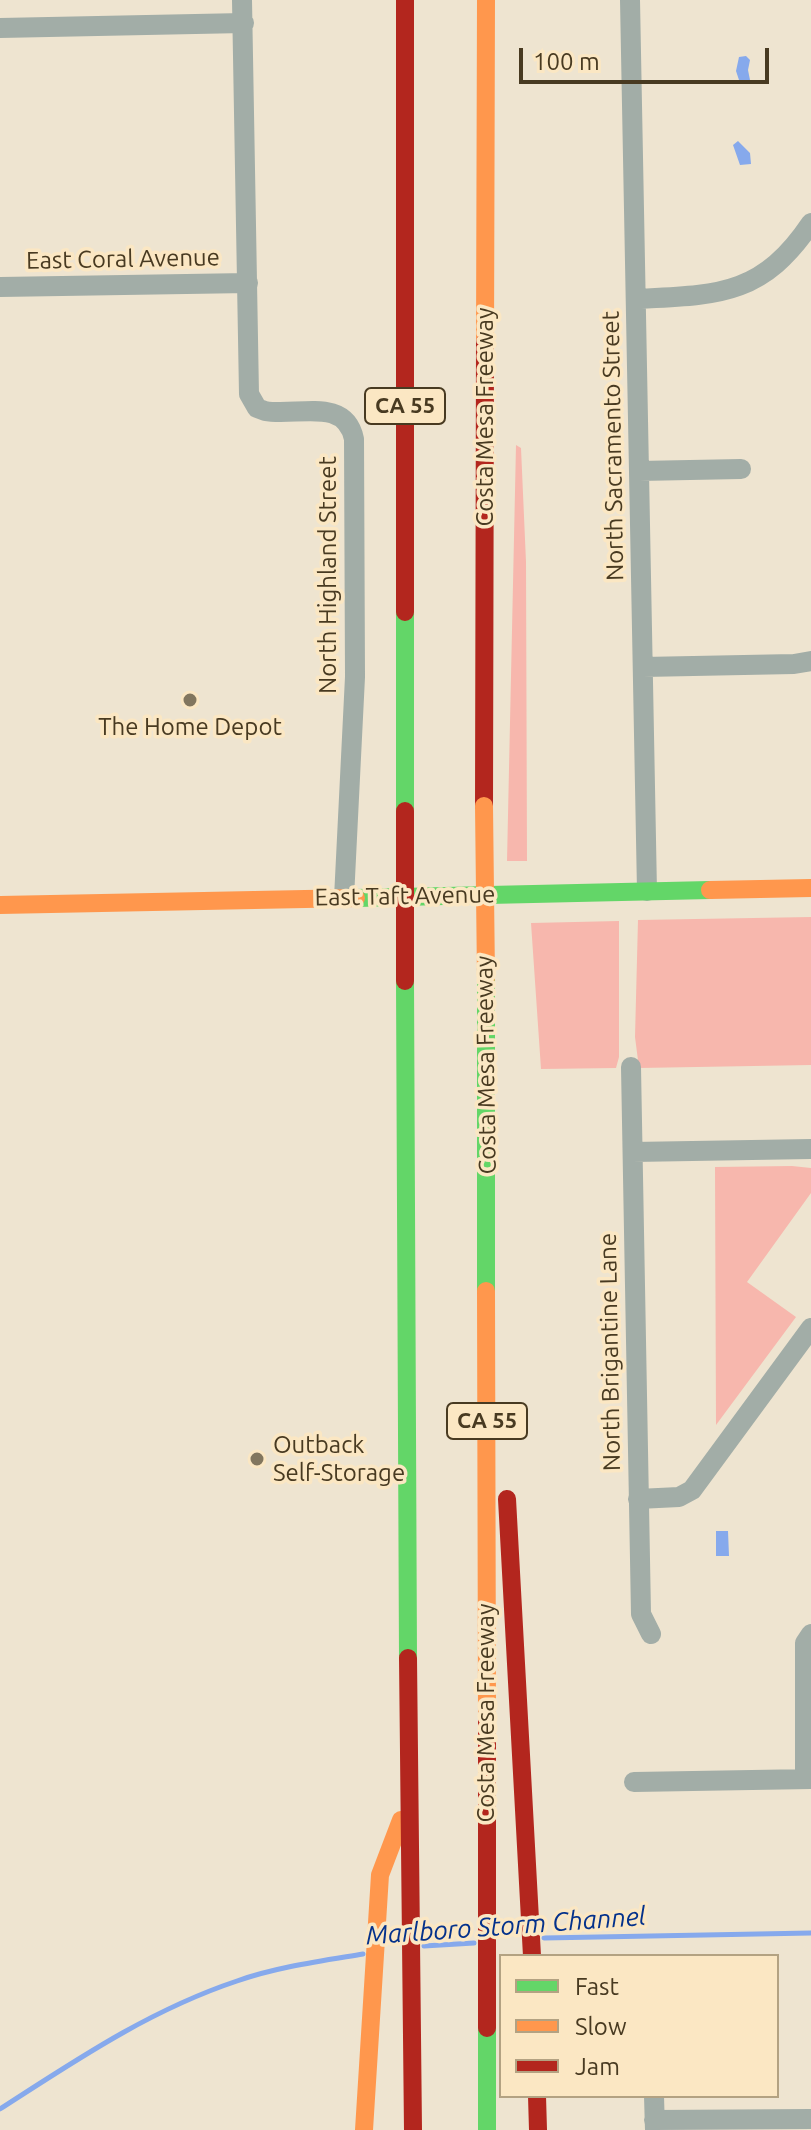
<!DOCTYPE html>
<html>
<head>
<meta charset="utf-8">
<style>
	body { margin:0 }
	#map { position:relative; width:811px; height:2130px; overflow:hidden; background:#eee4d0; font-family:Ubuntu,sans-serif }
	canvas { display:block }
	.legend { position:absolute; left:499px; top:1954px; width:280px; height:144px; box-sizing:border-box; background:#fbe7c3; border:2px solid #b3a282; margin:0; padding:10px 14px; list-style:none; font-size:24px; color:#483a21 }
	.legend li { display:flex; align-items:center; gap:16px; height:40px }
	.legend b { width:40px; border:2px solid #b3a282 }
	.scale { position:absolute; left:519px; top:48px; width:250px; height:36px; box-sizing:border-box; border:4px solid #483a21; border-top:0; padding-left:10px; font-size:24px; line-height:28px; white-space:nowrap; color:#483a21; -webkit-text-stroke:6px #fbe7c3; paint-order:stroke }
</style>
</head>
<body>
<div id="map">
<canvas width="811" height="2130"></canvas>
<ul class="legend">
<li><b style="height:10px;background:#63d668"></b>Fast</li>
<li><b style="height:10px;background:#ff974d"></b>Slow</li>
<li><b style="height:10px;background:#b3261e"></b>Jam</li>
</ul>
<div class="scale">100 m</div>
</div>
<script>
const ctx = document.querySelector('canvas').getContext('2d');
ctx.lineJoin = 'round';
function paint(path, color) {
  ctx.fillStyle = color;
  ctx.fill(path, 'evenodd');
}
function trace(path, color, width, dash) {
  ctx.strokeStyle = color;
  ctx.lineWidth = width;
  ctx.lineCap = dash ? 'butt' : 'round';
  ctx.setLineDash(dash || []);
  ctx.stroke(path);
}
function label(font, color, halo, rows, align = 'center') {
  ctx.font = font + ' Ubuntu,sans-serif';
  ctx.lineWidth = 7;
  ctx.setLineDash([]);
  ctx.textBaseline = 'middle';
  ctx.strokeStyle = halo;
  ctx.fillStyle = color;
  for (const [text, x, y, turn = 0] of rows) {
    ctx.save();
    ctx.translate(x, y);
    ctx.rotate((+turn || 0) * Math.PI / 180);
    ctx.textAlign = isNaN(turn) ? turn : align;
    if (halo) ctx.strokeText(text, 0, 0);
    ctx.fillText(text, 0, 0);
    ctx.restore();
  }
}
paint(new Path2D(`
	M 516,445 L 521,448 L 526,562 L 527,861 L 507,861 Z
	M 811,917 L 811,1065 L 639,1068 L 635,1037 L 638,920 Z
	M 619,921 L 619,1057 L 616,1068 L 541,1069 L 531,923 Z
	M 792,1166 L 811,1168 L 811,1193 L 747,1282 L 796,1317 L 716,1425 L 715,1167 Z`), '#f7b7ad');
paint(new Path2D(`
	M 746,56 L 750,60 L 748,70 L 750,80 L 747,84 L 740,83 L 736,71 L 739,57 Z
	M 738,141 L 750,153 L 751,164 L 740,165 L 733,145 Z
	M 716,1531 L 728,1531 L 729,1556 L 716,1556 Z`), '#86a9ec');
trace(new Path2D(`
	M 544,1938 L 811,1933
	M 424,1946 L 474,1943
	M 0,2109 C 76,2060 150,2010 237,1981 C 277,1967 321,1961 363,1954`), '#86a9ec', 5);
trace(new Path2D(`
	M 242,0 L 249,394 L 257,408 L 265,411 C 296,417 345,396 354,439 L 355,677 L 344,898
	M 630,0 L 647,891
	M 0,28 L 244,23
	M 0,287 L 248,283
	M 637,299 C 718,295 762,296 811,223
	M 639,471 L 741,469
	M 643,667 L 794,664 L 811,661
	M 631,1067 L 641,1614 L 651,1634
	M 633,1152 L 811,1149
	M 638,1499 L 679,1497 L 692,1490 L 811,1328
	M 805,1779 L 805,1643 L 811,1634
	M 634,1782 L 811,1779
	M 654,2096 L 655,2130
	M 654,2120 L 811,2119`), '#a2ada7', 20);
trace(new Path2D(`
	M 405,612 L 405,811
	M 356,898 L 710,890
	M 486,978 L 486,1291
	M 405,981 L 408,1658
	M 487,2028 L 487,2130`), '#63d668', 18);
trace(new Path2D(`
	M 485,342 L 486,0
	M 710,890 L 811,888
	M 0,905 L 356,898
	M 486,1291 L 487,1715
	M 364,2130 L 380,1875 L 401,1820`), '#ff974d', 18);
trace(new Path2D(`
	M 405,0 L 405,612
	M 484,806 L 485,342
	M 507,1499 L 532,1956
	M 408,1658 L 413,2130
	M 487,1715 L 487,2028
	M 537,2096 L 538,2130`), '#b3261e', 18);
trace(new Path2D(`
	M 484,806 L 486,978`), '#ff974d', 18);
trace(new Path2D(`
	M 405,811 L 405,981`), '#b3261e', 18);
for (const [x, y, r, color] of [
	[190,700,8,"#82765e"],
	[257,1459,8,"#82765e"]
]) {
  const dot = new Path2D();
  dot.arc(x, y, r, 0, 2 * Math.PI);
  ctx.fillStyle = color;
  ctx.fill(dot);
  trace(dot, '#fbe7c3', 3);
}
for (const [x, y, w] of [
	[405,406,80],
	[487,1421,80]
]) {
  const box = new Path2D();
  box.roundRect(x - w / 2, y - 18, w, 36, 6);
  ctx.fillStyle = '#fbe7c3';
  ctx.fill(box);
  trace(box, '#483a21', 2);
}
label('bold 22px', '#483a21', null, [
	["CA 55",405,406],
	["CA 55",487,1421]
]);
label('24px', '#483a21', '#fbe7c3', [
	["East Coral Avenue",123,259,-1],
	["Costa Mesa Freeway",485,417,-90],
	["North Sacramento Street",613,446,-91],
	["North Highland Street",328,575,-90],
	["East Taft Avenue",405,896,-1],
	["Costa Mesa Freeway",486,1065,-91],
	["North Brigantine Lane",610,1352,-91],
	["Costa Mesa Freeway",486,1713,-90]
]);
label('24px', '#483a21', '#fbe7c3', [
	["The Home Depot",190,727],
	["Outback",273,1445,"left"],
	["Self-Storage",273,1473,"left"]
]);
label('italic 26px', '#04318b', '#fbe7c3', [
	["Marlboro Storm Channel",506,1926,-4]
]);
</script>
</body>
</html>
